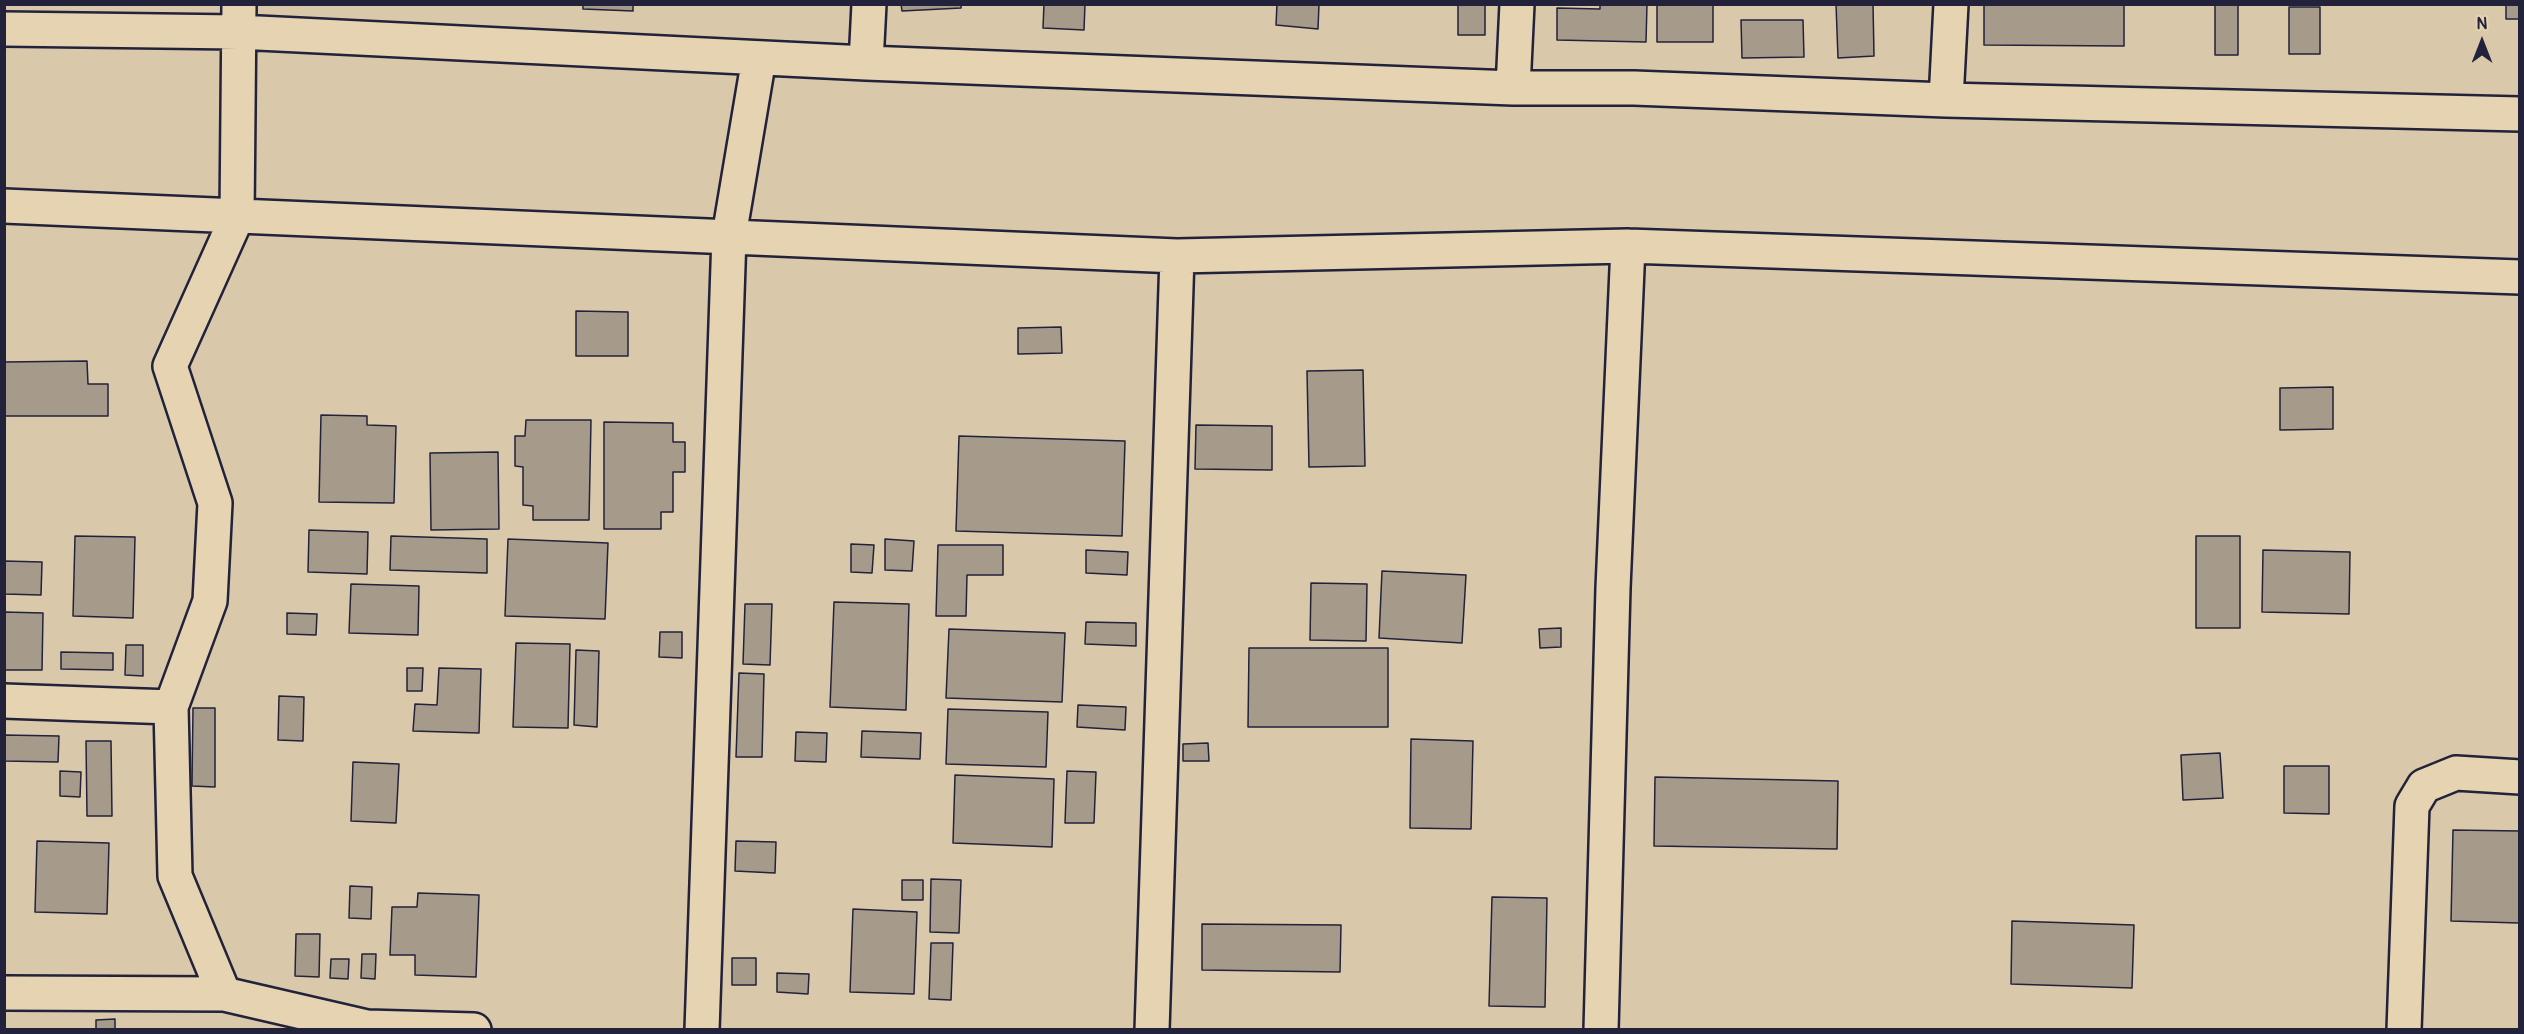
<!DOCTYPE html>
<html>
<head>
<meta charset="utf-8">
<style>
	body { margin:0 }
	#map { position:relative; width:2524px; height:1034px; overflow:hidden; background:#d9c8aa; font-family:Pangolin,sans-serif }
	canvas { display:block }
	.frame { position:absolute; inset:0; border:6px solid #22223b; pointer-events:none }
	.north { position:absolute; left:2452px; top:12px; width:60px; height:60px; -webkit-text-stroke:4px #e5d3b1; paint-order:stroke; rotate:0deg; font-size:16px; font-weight:700; line-height:24px; text-align:center; color:#22223b }
	.north::after { content:''; display:block; margin:auto; width:21px; height:27px; background:#22223b; clip-path:polygon(50% 0,100% 100%,50% 72%,0 100%) }
</style>
</head>
<body>
<div id="map">
<canvas width="2524" height="1034"></canvas>
<div class="frame"></div>
<div class="north">N</div>
</div>
<script>
const ctx = document.querySelector('canvas').getContext('2d');
ctx.lineJoin = 'round';
function paint(path, color) {
  ctx.fillStyle = color;
  ctx.fill(path, 'evenodd');
}
function trace(path, color, width, dash) {
  ctx.strokeStyle = color;
  ctx.lineWidth = width;
  ctx.lineCap = dash ? 'butt' : 'round';
  ctx.setLineDash(dash || []);
  ctx.stroke(path);
}
const building = new Path2D(`
	M 583,4 L 633,4 L 633,11 L 583,9 Z
	M 901,4 L 961,4 L 961,8 L 902,11 Z
	M 1044,4 L 1085,4 L 1084,30 L 1043,28 Z
	M 1277,4 L 1319,4 L 1318,29 L 1276,25 Z
	M 1458,4 L 1485,4 L 1485,35 L 1458,35 Z
	M 1600,4 L 1647,4 L 1646,42 L 1557,40 L 1557,8 L 1600,9 Z
	M 1657,4 L 1713,4 L 1713,42 L 1657,42 Z
	M 1836,4 L 1873,4 L 1874,56 L 1838,58 Z
	M 1984,4 L 2124,4 L 2124,46 L 1984,45 Z
	M 2215,4 L 2238,4 L 2238,55 L 2215,55 Z
	M 2506,4 L 2520,4 L 2520,19 L 2506,19 Z
	M 2289,7 L 2320,7 L 2320,54 L 2289,54 Z
	M 1741,20 L 1803,20 L 1804,57 L 1742,58 Z
	M 576,311 L 628,312 L 628,356 L 576,356 Z
	M 1061,327 L 1062,353 L 1018,354 L 1018,328 Z
	M 87,361 L 88,384 L 108,384 L 108,416 L 4,416 L 4,362 Z
	M 1363,370 L 1365,466 L 1309,467 L 1307,371 Z
	M 2333,387 L 2333,429 L 2280,430 L 2280,388 Z
	M 321,415 L 367,416 L 367,425 L 396,426 L 394,503 L 319,502 Z
	M 526,420 L 591,420 L 589,520 L 533,520 L 533,506 L 523,505 L 523,467 L 515,466 L 515,436 L 525,436 Z
	M 604,422 L 673,423 L 673,442 L 685,442 L 685,472 L 673,472 L 673,512 L 661,512 L 661,529 L 604,529 Z
	M 1196,425 L 1272,426 L 1272,470 L 1195,469 Z
	M 959,436 L 1125,441 L 1122,536 L 956,531 Z
	M 498,452 L 499,529 L 431,530 L 430,453 Z
	M 309,530 L 368,532 L 367,574 L 308,572 Z
	M 75,536 L 135,537 L 133,618 L 73,616 Z
	M 391,536 L 487,539 L 487,573 L 390,570 Z
	M 2196,536 L 2240,536 L 2240,628 L 2196,628 Z
	M 508,539 L 608,543 L 605,619 L 505,616 Z
	M 885,539 L 914,541 L 912,571 L 885,570 Z
	M 851,544 L 874,545 L 872,573 L 851,572 Z
	M 938,545 L 1003,545 L 1003,575 L 967,575 L 966,616 L 936,616 Z
	M 1086,550 L 1128,552 L 1127,575 L 1086,573 Z
	M 2263,550 L 2350,552 L 2349,614 L 2262,612 Z
	M 4,561 L 42,562 L 41,595 L 4,594 Z
	M 1382,571 L 1466,575 L 1462,643 L 1379,638 Z
	M 1311,583 L 1367,584 L 1366,641 L 1310,640 Z
	M 351,584 L 419,586 L 418,635 L 349,633 Z
	M 834,602 L 909,604 L 906,710 L 830,707 Z
	M 745,604 L 772,604 L 770,665 L 743,664 Z
	M 4,612 L 43,613 L 42,670 L 4,670 Z
	M 287,613 L 317,614 L 316,635 L 287,634 Z
	M 1086,622 L 1136,623 L 1136,646 L 1085,644 Z
	M 1561,628 L 1561,647 L 1540,648 L 1539,629 Z
	M 949,629 L 1065,633 L 1062,702 L 946,698 Z
	M 660,632 L 682,632 L 682,658 L 659,657 Z
	M 516,643 L 570,644 L 568,728 L 513,727 Z
	M 126,645 L 143,645 L 143,676 L 125,675 Z
	M 1249,648 L 1388,648 L 1388,727 L 1248,727 Z
	M 576,650 L 599,651 L 597,727 L 574,725 Z
	M 61,652 L 113,653 L 113,670 L 61,669 Z
	M 407,668 L 423,668 L 422,691 L 407,691 Z
	M 439,668 L 481,669 L 479,733 L 413,731 L 415,704 L 437,705 Z
	M 739,673 L 764,674 L 762,757 L 736,757 Z
	M 279,696 L 304,697 L 303,741 L 278,740 Z
	M 1078,705 L 1126,707 L 1125,730 L 1077,727 Z
	M 193,708 L 215,708 L 215,787 L 192,786 Z
	M 948,709 L 1048,712 L 1046,767 L 946,764 Z
	M 862,731 L 921,733 L 920,759 L 861,757 Z
	M 796,732 L 827,733 L 826,762 L 795,761 Z
	M 4,735 L 59,736 L 58,762 L 4,761 Z
	M 1411,739 L 1473,741 L 1471,829 L 1410,828 Z
	M 86,741 L 111,741 L 112,816 L 87,816 Z
	M 1208,743 L 1209,761 L 1183,761 L 1183,744 Z
	M 2220,753 L 2223,798 L 2183,800 L 2181,755 Z
	M 353,762 L 399,764 L 396,823 L 351,821 Z
	M 2284,766 L 2329,766 L 2329,814 L 2284,813 Z
	M 60,771 L 81,772 L 80,797 L 60,796 Z
	M 1067,771 L 1096,772 L 1094,823 L 1065,823 Z
	M 955,775 L 1054,779 L 1052,847 L 953,843 Z
	M 1655,777 L 1838,781 L 1837,849 L 1654,846 Z
	M 2453,830 L 2520,831 L 2519,923 L 2451,921 Z
	M 37,841 L 109,843 L 107,914 L 35,912 Z
	M 736,841 L 776,842 L 775,873 L 735,871 Z
	M 931,879 L 961,880 L 959,933 L 930,932 Z
	M 902,880 L 923,880 L 923,900 L 902,900 Z
	M 350,886 L 372,887 L 371,919 L 349,918 Z
	M 418,893 L 479,895 L 476,977 L 415,975 L 415,955 L 390,955 L 392,907 L 417,907 Z
	M 1492,897 L 1547,898 L 1545,1007 L 1489,1006 Z
	M 853,909 L 917,912 L 914,994 L 850,992 Z
	M 2012,921 L 2134,925 L 2132,988 L 2011,984 Z
	M 1202,924 L 1341,925 L 1340,972 L 1202,970 Z
	M 296,934 L 320,934 L 319,977 L 295,976 Z
	M 931,943 L 953,943 L 951,1000 L 929,999 Z
	M 362,954 L 376,954 L 375,979 L 361,978 Z
	M 732,958 L 756,958 L 756,985 L 732,985 Z
	M 331,959 L 349,959 L 348,979 L 330,978 Z
	M 777,973 L 809,974 L 808,994 L 777,992 Z
	M 115,1019 L 115,1030 L 96,1030 L 96,1020 Z`);
paint(building, '#a69a8b');
trace(building, '#22223b', 1.5);
const minor = new Path2D(`
	M 239,4 L 237,217 L 170,366 L 215,503 L 210,601 L 171,707 L 175,876 L 224,994 L 367,1027 L 474,1030
	M 4,29 L 238,32 L 866,63 L 1513,88 L 1634,88 L 1946,100 L 2520,114
	M 866,63 L 869,4
	M 1513,88 L 1517,4
	M 1946,100 L 1951,4
	M 4,206 L 1177,256 L 1628,246 L 2520,277
	M 4,701 L 171,707
	M 4,993 L 224,994
	M 702,1030 L 729,236 L 759,58
	M 1152,1030 L 1177,256
	M 1601,1030 L 1613,588 L 1628,246
	M 2404,1030 L 2412,806 L 2424,786 L 2456,773 L 2520,777`);
trace(minor, '#22223b', 38);
trace(minor, '#e5d3b1', 33);
</script>
</body>
</html>
